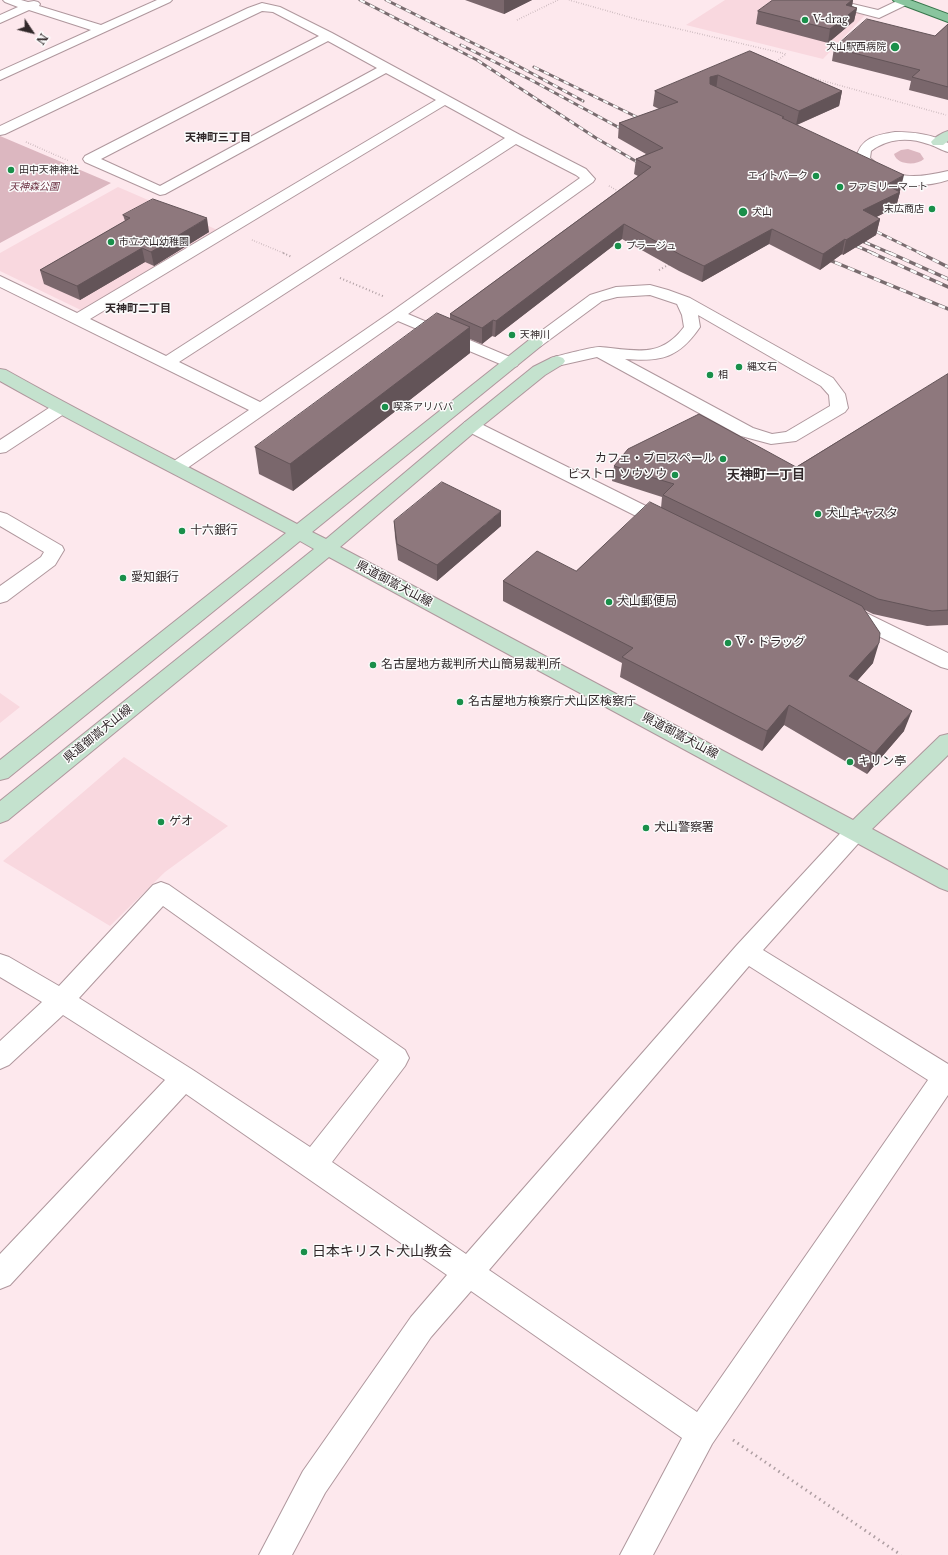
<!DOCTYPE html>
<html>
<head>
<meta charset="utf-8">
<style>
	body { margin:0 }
	#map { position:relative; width:948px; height:1555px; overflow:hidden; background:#fde8ed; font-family:"Libre Baskerville",serif }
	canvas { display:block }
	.north { position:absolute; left:12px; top:12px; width:40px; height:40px; -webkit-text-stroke:3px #fbfbfb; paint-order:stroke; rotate:125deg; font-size:11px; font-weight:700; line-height:16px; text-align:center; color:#31282a }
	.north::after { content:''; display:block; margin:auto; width:14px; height:18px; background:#31282a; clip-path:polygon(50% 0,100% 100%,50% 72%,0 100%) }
</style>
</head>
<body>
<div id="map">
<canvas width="948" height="1555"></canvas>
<div class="north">N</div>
</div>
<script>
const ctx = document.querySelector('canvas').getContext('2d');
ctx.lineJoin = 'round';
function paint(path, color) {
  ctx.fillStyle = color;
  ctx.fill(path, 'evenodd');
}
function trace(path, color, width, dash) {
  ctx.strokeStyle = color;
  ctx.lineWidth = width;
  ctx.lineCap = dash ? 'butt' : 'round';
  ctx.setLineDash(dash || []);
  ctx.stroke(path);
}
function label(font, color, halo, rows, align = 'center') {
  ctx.font = font + ' "Libre Baskerville","Noto Sans JP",serif';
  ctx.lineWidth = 3;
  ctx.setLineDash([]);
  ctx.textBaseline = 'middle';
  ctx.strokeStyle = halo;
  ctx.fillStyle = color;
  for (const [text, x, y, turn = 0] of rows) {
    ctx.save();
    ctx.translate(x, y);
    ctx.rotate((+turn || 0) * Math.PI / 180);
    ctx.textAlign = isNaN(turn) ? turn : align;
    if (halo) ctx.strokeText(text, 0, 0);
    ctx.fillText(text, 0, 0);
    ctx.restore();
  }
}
paint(new Path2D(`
	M 725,0 L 806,0 L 865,15 L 823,59 L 686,25 Z
	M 118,187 L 220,231 L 87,313 L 0,271 L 0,253 Z
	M 0,693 L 20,707 L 0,723 Z
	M 124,757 L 228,826 L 165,872 L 110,926 L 3,861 Z`), '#f9d8df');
paint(new Path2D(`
	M 0,136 L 111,183 L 0,243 Z
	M 908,149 L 920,153 L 924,159 C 916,166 897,165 894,154 L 901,150 Z`), '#dcb7c0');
const street = new Path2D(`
	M 3,0 L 21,0 L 28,2 L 34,1 L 38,2 L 40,4 L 39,6 L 101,25 L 157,0 L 172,0 L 170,2 L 0,80 L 0,71 L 91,30 L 29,10 L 0,23 L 0,15 L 18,7 L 5,2 Z
	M 816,0 L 836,0 L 878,10 L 899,0 L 908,0 L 910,2 L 908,4 L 879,18 L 818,2 Z
	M 262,3 L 280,7 L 332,33 L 520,135 L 586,169 L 595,179 L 593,182 L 408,314 L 517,360 L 519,363 L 517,366 L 511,368 L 505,366 L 398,321 L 183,471 L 177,473 L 171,471 L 168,467 L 171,463 L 249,410 L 0,287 L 0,276 L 77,313 L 436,100 L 386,73 L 165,194 L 160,195 L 85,162 L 83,159 L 85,156 L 319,36 L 273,12 L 262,11 L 5,134 L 0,135 L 0,126 L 248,8 ZM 328,41 L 377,68 L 160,186 L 101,159 ZM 445,105 L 505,138 L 166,356 L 90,319 ZM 516,144 L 576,175 L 580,178 L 391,312 L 260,402 L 179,362 Z
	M 895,132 C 913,132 932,134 948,143 L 948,152 C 941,150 935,146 928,144 C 909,137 888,138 871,151 L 870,158 C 894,181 918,178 948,171 L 948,180 C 919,190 875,187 856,159 C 860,138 876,135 895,132 Z
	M 650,285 L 668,290 L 690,298 L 833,378 L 845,394 L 848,408 L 845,412 L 796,441 L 771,444 L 741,436 L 597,357 L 557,366 L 551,364 L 549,361 L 551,358 C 562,355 591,347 600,347 C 635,350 660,359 684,327 L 682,315 L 677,304 L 650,295 L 617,297 L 602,301 L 541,346 L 535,348 L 529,346 L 527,343 L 529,340 L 590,295 L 616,287 ZM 698,315 L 821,386 L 829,395 L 830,406 L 786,432 L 772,434 L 753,428 L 625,359 C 661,362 679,358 700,327 Z
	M 61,403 L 67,404 L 70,408 L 67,412 L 6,452 L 0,453 L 0,440 L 55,404 Z
	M 471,421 L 477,422 L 674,520 L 676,524 L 674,528 L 667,530 L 660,528 L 465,430 L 462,426 L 465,422 Z
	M 0,512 L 7,514 L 62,546 L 64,550 L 55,565 L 7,601 L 0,603 L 0,586 L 41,557 L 44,552 L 0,526 Z
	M 849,606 L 856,608 L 948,653 L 948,669 L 941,667 L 842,618 L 839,613 L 842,608 Z
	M 856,822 L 864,825 L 867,831 L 864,837 L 763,950 L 948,1064 L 948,1095 L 712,1444 L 653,1555 L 620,1555 L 682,1438 L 471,1291 L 431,1337 L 325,1493 L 292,1555 L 259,1555 L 303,1471 L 411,1317 L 447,1275 L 186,1094 L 10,1285 L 0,1289 L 0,1254 L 165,1080 L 63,1015 L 9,1065 L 0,1069 L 0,1041 L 42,1002 L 0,977 L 0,954 L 9,957 L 59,986 L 153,885 L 161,882 L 169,885 L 405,1050 L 409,1058 L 405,1066 L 332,1162 L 466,1254 L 737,945 L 848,825 ZM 163,906 L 379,1060 L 310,1147 L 193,1070 L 79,998 ZM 749,966 L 928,1080 L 697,1412 L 489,1270 Z`);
const secondary = new Path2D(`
	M 948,131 L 948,141 L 943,145 L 933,145 L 931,142 C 935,137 942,133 948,131 Z
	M 535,338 L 541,340 L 543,343 L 541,346 L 312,532 L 326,539 L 465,422 L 533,367 L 551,358 L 557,356 L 563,358 L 565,361 L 563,364 L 545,375 L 477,430 L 340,547 L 853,820 L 940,736 L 948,734 L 948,755 L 872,829 L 948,870 L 948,891 L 940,888 L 329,557 L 8,820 L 0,823 L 0,801 L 314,549 L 300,541 L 8,778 L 0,780 L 0,760 L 286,533 C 191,482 94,434 0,381 L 0,369 L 6,370 C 102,424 200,472 297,524 L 529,340 Z`);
const primary = new Path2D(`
	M 893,0 L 910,0 L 948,14 L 948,22 L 895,2 Z`);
trace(street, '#af979d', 2);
trace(secondary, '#af979d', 2);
trace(primary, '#37754b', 2);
trace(new Path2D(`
	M 569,0 L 636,19 L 786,54 L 774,63
	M 517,20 L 558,0
	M 806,76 L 946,115
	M 26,142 L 69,161
	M 609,186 L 620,192
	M 252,240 L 286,254`), '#af9fa3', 1.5, [0.5, 2]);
trace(new Path2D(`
	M 283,253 L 292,257
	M 659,270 L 670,264
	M 340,278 L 385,297`), '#af9fa3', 2, [1, 2.5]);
trace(new Path2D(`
	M 733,1440 L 901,1555`), '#af9fa3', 3, [1.5, 4]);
paint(street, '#fff');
paint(secondary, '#c4e2ce');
paint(primary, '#89c59e');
const railFar1 = new Path2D(`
	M 360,0 L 477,60 L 596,138 L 644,166
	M 386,0 L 509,61 L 583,101
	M 461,45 L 533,81 L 629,133
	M 534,67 L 647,122
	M 867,227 L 922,254
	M 855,238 L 892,254
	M 847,242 L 875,254`);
const rail = new Path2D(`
	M 872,253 L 948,287
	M 890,253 L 948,279
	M 920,253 L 948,267
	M 822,257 L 948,309`);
trace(railFar1, '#796c6f', 3);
trace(rail, '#796c6f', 3.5);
trace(railFar1, '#fbfbfb', 2, [5.5]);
trace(rail, '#fbfbfb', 2.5, [7]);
paint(new Path2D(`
	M 465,0 L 532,0 L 504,14 Z
	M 773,0 L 853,0 L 852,6 L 857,8 L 854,21 L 828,43 L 756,24 L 758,11 Z
	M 948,24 L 948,100 L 909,90 L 911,81 L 832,61 L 834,48 L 935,36 Z
	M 750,51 L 842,91 L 839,106 L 797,125 L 900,191 L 899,191 L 900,192 L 896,207 L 876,217 L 880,219 L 876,235 L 843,255 L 842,254 L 820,270 L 769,244 L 702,282 L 679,271 L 622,239 L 495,337 L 492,336 L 482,344 L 470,339 L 470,353 L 293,491 L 259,474 L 255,447 L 450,319 L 450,314 L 638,176 L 634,174 L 636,159 L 646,154 L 618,138 L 619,123 L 659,109 L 653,106 L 655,91 Z
	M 123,215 L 209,232 L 154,266 L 145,262 L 80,300 L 44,284 L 40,270 L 125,221 Z
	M 948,374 L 948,625 L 927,626 L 873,614 L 865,610 L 873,663 L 857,681 L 904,731 L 867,774 L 784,725 L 762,751 L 620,677 L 622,663 L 503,601 L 503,581 L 576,571 L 661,508 L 662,497 L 612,481 L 614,466 L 796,467 Z
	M 394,521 L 501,526 L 437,581 L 398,560 L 395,537 Z`), '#7a676c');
paint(new Path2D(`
	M 504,0 L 532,0 L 504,14 Z
	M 852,0 L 853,0 L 851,12 L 846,5 Z
	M 857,8 L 854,21 L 828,43 L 830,29 Z
	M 718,75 L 716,90 L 709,92 L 710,77 Z
	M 842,91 L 839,106 L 796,125 L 799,111 Z
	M 904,175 L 900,191 L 882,200 L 886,185 Z
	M 900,192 L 896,207 L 859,226 L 863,210 Z
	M 207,218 L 209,232 L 154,266 L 151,252 Z
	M 880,219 L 876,235 L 843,255 L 846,240 Z
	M 624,224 L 622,239 L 495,337 L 496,321 Z
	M 772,229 L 769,244 L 702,282 L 704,266 Z
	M 845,239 L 842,254 L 820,270 L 823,254 Z
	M 142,248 L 145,262 L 80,300 L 77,286 Z
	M 493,320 L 492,336 L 482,344 L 482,328 Z
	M 470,327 L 470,353 L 293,491 L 290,464 Z
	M 501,511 L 501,526 L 437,581 L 437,565 Z
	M 879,643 L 873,663 L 843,697 L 849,676 Z
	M 789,705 L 784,725 L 762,751 L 767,731 Z
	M 912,711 L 904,731 L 867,774 L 874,754 Z`), '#635458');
const building = new Path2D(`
	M 773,0 L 852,0 L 846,5 L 857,8 L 830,29 L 758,11 Z
	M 867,19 L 935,36 L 948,24 L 948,87 L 912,77 L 920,70 L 834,48 Z
	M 750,51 L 842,91 L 799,111 L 718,75 L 710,77 L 710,84 L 784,117 L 782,118 L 904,175 L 886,185 L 900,192 L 863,210 L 880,219 L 846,240 L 845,239 L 823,254 L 772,229 L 704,266 L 681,255 L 624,224 L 496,321 L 493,320 L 482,328 L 450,314 L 651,167 L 636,159 L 663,148 L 619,123 L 678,102 L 655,91 Z
	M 153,199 L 207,218 L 151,252 L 142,248 L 77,286 L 40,270 L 130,218 L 123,215 Z
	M 437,313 L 470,327 L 290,464 L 255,447 Z
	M 948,374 L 948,610 L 932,611 L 878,599 L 663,495 L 674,484 L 614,466 L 628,449 L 699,414 L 796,467 Z
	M 442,482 L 501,511 L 437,565 L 397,544 L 394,521 Z
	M 650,502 L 862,606 L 880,633 L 879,643 L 849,676 L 912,711 L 874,754 L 789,705 L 767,731 L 622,657 L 633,648 L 503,581 L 537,551 L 576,571 Z`);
paint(building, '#8e787d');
trace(building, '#635458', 1);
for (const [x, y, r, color] of [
	[805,20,4,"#198f4a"],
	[895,47,5,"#198f4a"],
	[11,170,4,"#198f4a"],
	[816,176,4,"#198f4a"],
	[840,187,4,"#198f4a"],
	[932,209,4,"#198f4a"],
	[743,212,5,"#198f4a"],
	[111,242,4,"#198f4a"],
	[618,246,4,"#198f4a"],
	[512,335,4,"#198f4a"],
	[739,367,4,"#198f4a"],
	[710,375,4,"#198f4a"],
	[385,407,4,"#198f4a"],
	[723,459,4,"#198f4a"],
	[675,475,4,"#198f4a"],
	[818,514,4,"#198f4a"],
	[182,531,4,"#198f4a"],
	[123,578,4,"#198f4a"],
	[609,602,4,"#198f4a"],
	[728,643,4,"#198f4a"],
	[373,665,4,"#198f4a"],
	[460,702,4,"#198f4a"],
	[850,762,4,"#198f4a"],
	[161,822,4,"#198f4a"],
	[646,828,4,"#198f4a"],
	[304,1252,4,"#198f4a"]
]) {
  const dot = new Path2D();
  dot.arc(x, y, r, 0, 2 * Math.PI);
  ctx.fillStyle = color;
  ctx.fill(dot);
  trace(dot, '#fbfbfb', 1.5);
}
label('10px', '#31282a', '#fbfbfb', [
	["V-drag",813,20],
	["犬山駅西病院",886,47,"right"],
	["田中天神神社",19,170],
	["エイトパーク",808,176,"right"],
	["ファミリーマート",848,187],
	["末広商店",924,209,"right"],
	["犬山",752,212],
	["市立犬山幼稚園",119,242],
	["プラージュ",626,246],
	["天神川",520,335],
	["縄文石",747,367],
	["相",718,375],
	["喫茶アリババ",393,407]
], 'left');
label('italic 10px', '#6c3042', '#fbfbfb', [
	["天神森公園",34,187]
]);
label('bold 11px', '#31282a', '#fbfbfb', [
	["天神町三丁目",218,138],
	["天神町二丁目",138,309]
]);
label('12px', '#31282a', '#fbfbfb', [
	["カフェ・ブロスペール",715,459,"right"],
	["ビストロ ソウソウ",667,475,"right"],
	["犬山キャスタ",826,514],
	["十六銀行",190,531],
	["愛知銀行",131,578],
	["犬山郵便局",617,602],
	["V・ドラッグ",736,643],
	["名古屋地方裁判所犬山簡易裁判所",381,665],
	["名古屋地方検察庁犬山区検察庁",468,702],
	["キリン亭",858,762],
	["ゲオ",169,822],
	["犬山警察署",654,828]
], 'left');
label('12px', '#31282a', '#fbfbfb', [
	["県道御嵩犬山線",394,584,28],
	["県道御嵩犬山線",98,734,-39],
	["県道御嵩犬山線",680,736,28]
]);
label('bold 13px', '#31282a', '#fbfbfb', [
	["天神町一丁目",766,475]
]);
label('14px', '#31282a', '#fbfbfb', [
	["日本キリスト犬山教会",312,1252]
], 'left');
</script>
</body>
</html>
